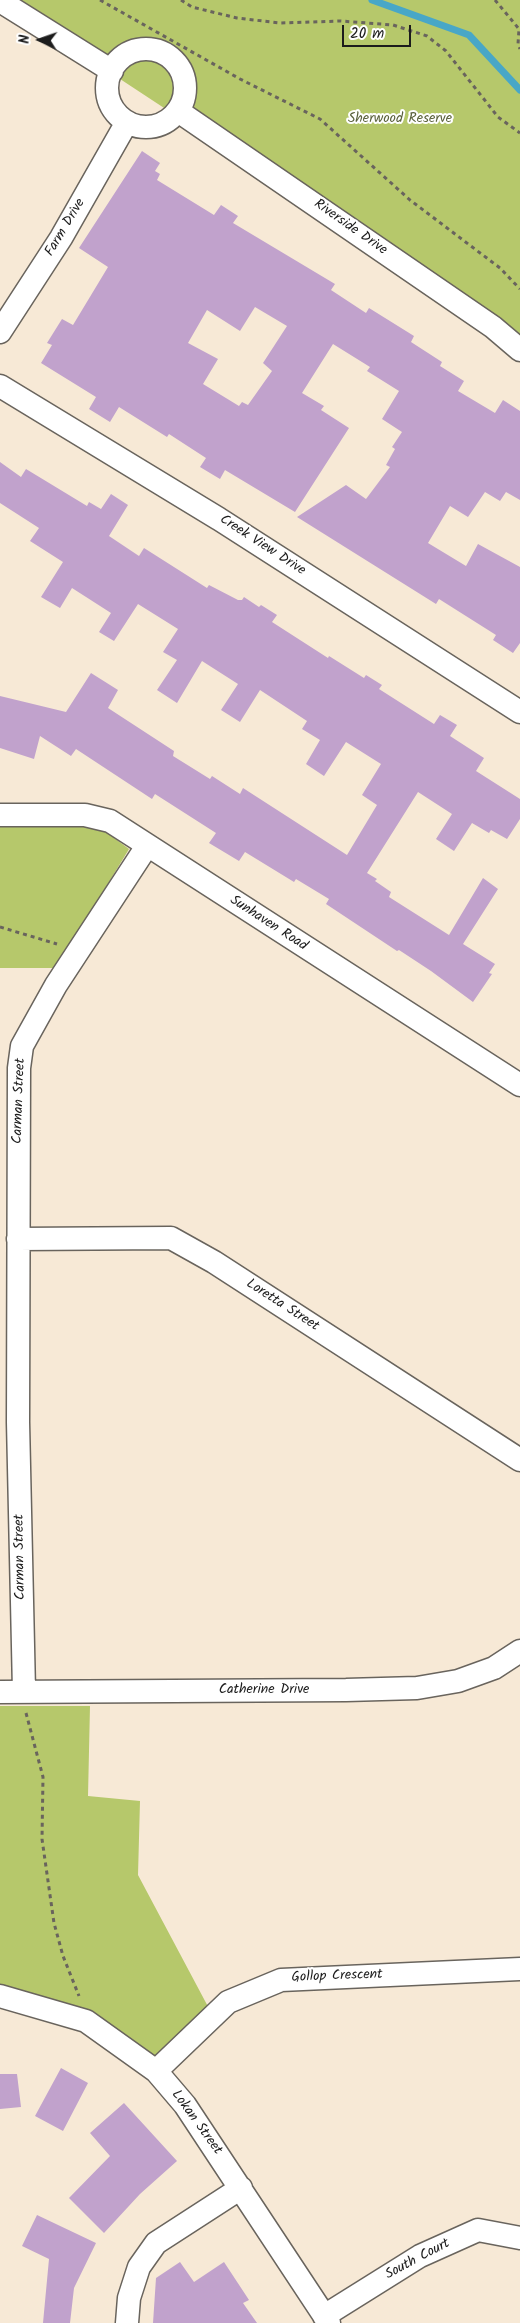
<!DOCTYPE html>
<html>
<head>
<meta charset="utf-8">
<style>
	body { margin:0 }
	#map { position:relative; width:520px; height:2323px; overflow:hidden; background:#f7e9d6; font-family:Kalam,sans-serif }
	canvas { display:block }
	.north { position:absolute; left:15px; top:15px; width:50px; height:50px; -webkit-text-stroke:4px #fff; paint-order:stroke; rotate:273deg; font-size:14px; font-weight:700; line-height:20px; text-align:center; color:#1c1c1c }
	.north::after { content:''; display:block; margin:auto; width:18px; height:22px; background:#1c1c1c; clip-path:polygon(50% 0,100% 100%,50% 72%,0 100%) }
	.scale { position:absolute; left:342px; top:25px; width:69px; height:22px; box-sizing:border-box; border:2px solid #1c1c1c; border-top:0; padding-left:6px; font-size:15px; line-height:18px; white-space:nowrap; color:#1c1c1c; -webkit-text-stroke:4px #fff; paint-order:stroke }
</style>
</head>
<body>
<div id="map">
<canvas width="520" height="2323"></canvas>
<div class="north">N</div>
<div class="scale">20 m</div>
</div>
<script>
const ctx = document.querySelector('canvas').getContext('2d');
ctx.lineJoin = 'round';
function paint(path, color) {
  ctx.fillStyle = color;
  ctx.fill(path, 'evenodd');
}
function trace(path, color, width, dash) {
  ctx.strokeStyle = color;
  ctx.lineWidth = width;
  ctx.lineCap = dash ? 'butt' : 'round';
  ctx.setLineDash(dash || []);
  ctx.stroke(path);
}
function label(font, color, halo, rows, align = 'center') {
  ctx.font = font + ' Kalam,sans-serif';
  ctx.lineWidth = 4;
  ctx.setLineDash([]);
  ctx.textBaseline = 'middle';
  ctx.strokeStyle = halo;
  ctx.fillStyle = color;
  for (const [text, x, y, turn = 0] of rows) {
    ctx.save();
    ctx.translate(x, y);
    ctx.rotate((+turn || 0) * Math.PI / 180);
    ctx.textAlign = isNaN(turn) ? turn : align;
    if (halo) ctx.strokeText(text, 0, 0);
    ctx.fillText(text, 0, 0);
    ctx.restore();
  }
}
paint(new Path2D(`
	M 0,0 L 520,0 L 520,357 L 427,281 Z
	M 78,823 L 106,832 L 129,849 L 57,968 L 0,968 L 0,827 Z
	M 0,1706 L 90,1706 L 88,1796 L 140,1801 L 138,1875 L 213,2016 L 156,2071 L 86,2021 L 0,1996 Z`), '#b6c86b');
trace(new Path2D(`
	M 372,0 L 469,35 L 520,90`), '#48a7c7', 7);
paint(new Path2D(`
	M 142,151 L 160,163 L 155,171 L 160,174 L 157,180 L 214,215 L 221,205 L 238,216 L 233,223 L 335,284 L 331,290 L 366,313 L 369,308 L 414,336 L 411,342 L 442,362 L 440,366 L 464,381 L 458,391 L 495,413 L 503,400 L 520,411 L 520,500 L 506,492 L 500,501 L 485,492 L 468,517 L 450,506 L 428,543 L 466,566 L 478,544 L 520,567 L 520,643 L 513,653 L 493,640 L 496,635 L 439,599 L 436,604 L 297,517 L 346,485 L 366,499 L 390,467 L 386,465 L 395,449 L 392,447 L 402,432 L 382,419 L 399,391 L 367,371 L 370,367 L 333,344 L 302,393 L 324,406 L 321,410 L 349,428 L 295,512 L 225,470 L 220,479 L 200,467 L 206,458 L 169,434 L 167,437 L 119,407 L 110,422 L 89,409 L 96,397 L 41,363 L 52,345 L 47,343 L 62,319 L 73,325 L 108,267 L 79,248 ZM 255,307 L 287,326 L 263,363 L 272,371 L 248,405 L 242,402 L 239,406 L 203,384 L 218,359 L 188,343 L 207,310 L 240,331 Z
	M 0,462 L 21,477 L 26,469 L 87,506 L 89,502 L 101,509 L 111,494 L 128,505 L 109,536 L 139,556 L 144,548 L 207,588 L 209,585 L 238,600 L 242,600 L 244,597 L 259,607 L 261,605 L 277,615 L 272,622 L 328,658 L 329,656 L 364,678 L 366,675 L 382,685 L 379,689 L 434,724 L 440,715 L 457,725 L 450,736 L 484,758 L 476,771 L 520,799 L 520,819 L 507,839 L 491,830 L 489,833 L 472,823 L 454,851 L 436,839 L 452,814 L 418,792 L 367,873 L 377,879 L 375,881 L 391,892 L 389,897 L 449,935 L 483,878 L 498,889 L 463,944 L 495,964 L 489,973 L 492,974 L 473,1002 L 431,971 L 399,950 L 397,951 L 326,904 L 329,899 L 296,879 L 294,882 L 245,852 L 239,861 L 209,843 L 216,833 L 155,794 L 152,799 L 76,749 L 71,756 L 40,736 L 34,759 L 0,748 L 0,696 L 66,712 L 91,673 L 118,690 L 108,708 L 174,751 L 173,756 L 210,779 L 212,776 L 240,794 L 243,788 L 347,855 L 377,805 L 362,795 L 381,764 L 346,742 L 324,776 L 306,764 L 320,740 L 302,729 L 307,721 L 260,690 L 240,722 L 221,710 L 238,684 L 202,661 L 177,703 L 157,690 L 177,660 L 163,652 L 178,629 L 138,604 L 114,641 L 99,632 L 111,613 L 72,588 L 60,608 L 41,597 L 63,562 L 30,541 L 39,528 L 0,503 Z
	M 61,2068 L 88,2083 L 63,2131 L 35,2116 Z
	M 0,2074 L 17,2074 L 21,2107 L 0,2109 Z
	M 124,2103 L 177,2161 L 140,2194 L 104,2233 L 69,2198 L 110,2156 L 90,2133 Z
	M 37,2215 L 96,2243 L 74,2288 L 70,2323 L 43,2323 L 49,2259 L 22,2246 Z
	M 180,2262 L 194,2282 L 224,2262 L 249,2300 L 243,2303 L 257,2323 L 153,2323 L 156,2278 Z`), '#c1a2cc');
const street = new Path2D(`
	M 0,1 L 112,71
	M107 88a39 39 0 1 1 78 0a39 39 0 1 1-78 0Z
	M 178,111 L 493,327 L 520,350
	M 0,332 L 61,238 L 127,122
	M 0,386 L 219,519 L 520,712
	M 0,815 L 85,815 L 110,821 L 520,1085
	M 18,1239 L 171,1238 L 214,1262 L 520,1460
	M 24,1691 L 18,1422 L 19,1068 L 22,1046 L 56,985 L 147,846
	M 0,1692 L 346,1690 L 417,1688 L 458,1681 L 494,1668 L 520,1651
	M 0,1996 L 86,2021 L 156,2071 L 185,2105 L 329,2323
	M 156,2071 L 228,2002 L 281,1980 L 520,1969
	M 324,2316 L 420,2256 L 478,2230 L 520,2238
	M 127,2323 L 129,2298 L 139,2267 L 156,2243 L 241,2188`);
trace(street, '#69645d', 25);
trace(new Path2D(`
	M 100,0 L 240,79 L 320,119 L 410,200 L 500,268 L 520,289
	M 181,0 L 192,7 L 237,18 L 280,23 L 341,21 L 393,25 L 427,36 L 446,51 L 498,117 L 520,133
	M 495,0 L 519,29 L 518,44 L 520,49
	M 0,927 L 57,944
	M 26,1713 L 43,1777 L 42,1839 L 54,1923 L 63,1956 L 79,1996`), '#69645d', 3, [4, 4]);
trace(street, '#fff', 22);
label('14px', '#5a613c', '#fff', [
	["Sherwood Reserve",400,120]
]);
label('14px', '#1c1c1c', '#fff', [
	["Farm Drive",66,228,-59],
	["Riverside Drive",350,228,35],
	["Creek View Drive",262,546,33],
	["Sunhaven Road",268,924,33],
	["Carman Street",20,1101,-88],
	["Loretta Street",282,1306,33],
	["Carman Street",21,1557,-91],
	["Catherine Drive",264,1691],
	["Gollop Crescent",337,1977,-2],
	["Lokan Street",196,2123,54],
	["South Court",418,2260,-28]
]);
</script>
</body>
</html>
